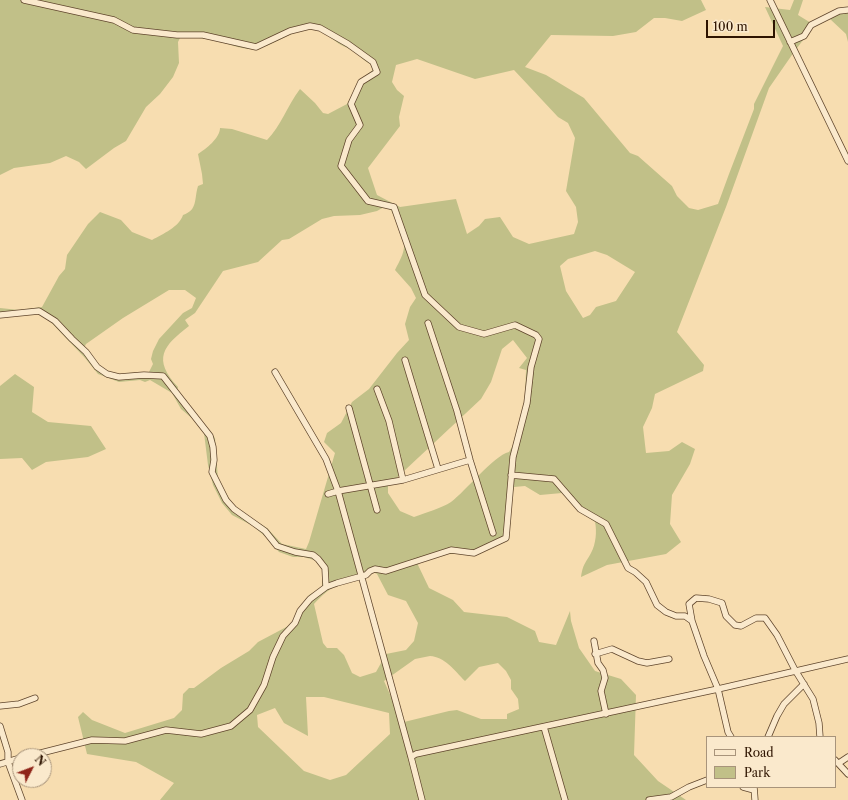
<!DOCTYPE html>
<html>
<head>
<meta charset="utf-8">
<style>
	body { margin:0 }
	#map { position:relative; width:848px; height:800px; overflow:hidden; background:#f7ddb0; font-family:"Libre Caslon Text",serif }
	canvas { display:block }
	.legend { position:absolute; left:706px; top:736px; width:130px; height:52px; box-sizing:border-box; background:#fae9cc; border:1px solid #a8947b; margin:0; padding:5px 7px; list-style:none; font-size:12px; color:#2e1401 }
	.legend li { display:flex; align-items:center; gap:8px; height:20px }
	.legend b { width:20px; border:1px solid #a8947b }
	.north { position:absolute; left:12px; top:748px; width:40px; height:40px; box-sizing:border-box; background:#fae9cc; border:1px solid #a8947b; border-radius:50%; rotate:48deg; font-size:11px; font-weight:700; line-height:16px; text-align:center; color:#2e1401 }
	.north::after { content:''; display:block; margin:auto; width:14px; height:18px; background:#8f2418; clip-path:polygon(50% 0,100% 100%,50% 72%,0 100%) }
	.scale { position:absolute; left:706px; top:20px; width:69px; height:18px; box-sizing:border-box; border:2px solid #2e1401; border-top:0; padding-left:5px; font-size:12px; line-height:14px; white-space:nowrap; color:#2e1401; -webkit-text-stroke:3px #fae9cc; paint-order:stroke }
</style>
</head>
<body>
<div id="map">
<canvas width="848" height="800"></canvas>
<ul class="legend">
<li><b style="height:5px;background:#fae9cc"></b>Road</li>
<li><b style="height:11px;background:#c1c088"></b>Park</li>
</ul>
<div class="north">N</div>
<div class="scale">100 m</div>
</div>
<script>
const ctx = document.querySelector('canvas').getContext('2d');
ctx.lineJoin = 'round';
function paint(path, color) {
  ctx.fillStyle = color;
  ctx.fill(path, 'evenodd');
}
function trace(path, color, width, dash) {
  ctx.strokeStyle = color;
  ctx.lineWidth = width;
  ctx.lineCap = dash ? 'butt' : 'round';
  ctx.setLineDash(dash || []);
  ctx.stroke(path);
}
paint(new Path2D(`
	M 0,0 L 701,0 L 706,10 L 682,21 L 665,18 L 654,18 L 636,32 L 613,36 L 551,35 L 525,67 L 546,75 L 584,98 L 630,153 L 638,156 L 672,186 L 677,196 L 689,208 L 698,210 L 718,204 L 729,174 L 754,109 L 754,104 L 783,46 L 765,7 L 790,10 L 794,0 L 803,0 L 798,15 L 811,23 L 840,8 L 848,8 L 848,42 L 846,34 L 830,19 L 813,27 L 794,52 L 769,88 L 726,207 L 677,332 L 704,365 L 703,371 L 655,394 L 652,408 L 643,427 L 646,453 L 669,451 L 682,442 L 695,449 L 690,464 L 672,495 L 670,524 L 681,542 L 666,554 L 607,565 L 581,577 C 583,564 585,564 591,553 C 596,544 597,531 595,522 L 579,511 L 562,493 L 540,495 L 525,486 L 514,487 C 510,504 510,523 507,541 L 479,554 L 446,554 L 419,563 L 418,565 L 429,588 L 453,600 L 464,612 L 507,617 L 535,631 L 539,642 L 556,645 L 570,611 L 571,621 L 579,648 L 595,671 L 621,679 L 636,695 L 634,755 L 658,781 L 686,800 L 160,800 L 174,783 L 136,762 L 87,754 L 78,717 L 83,712 L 92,720 L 125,733 L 174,718 L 182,710 L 183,694 L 189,688 L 194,688 L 221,668 L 249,651 L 258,642 L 292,624 L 309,595 L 322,587 L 322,569 L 317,561 L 304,557 L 293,557 L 279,552 L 267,538 L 253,526 L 232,515 L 222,503 L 213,485 L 208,465 L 204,433 L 194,420 L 181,409 L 172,393 L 150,380 L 145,382 L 140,380 L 119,382 L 98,374 L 85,358 L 45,316 L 36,313 L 0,317 L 0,308 L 19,310 L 42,307 L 59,276 L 65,269 L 67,255 L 88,224 L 100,212 L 121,220 L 132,232 L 152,240 C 163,234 179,227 183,215 C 198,210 194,199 198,186 L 203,184 L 202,174 L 198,154 C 206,149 220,138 220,128 L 232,129 L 267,140 C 281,126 287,106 300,89 L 315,103 L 323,113 L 328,114 L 347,104 L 362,78 L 373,70 L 371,64 C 362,61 360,54 352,50 C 349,48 344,47 341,45 C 333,40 322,29 312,28 C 297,27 272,47 255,49 C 241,50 227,43 213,40 C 203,38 191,37 180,38 L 178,42 L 179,63 L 173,77 L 160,94 L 146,107 L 126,141 L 114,148 L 86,169 L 79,162 L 66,156 L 50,163 L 14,168 L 0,175 ZM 417,59 L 475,79 L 514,70 L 558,117 L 568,123 L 575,138 L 566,191 L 576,207 L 578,222 L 574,234 L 529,244 L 513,237 L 500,217 L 485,219 L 479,226 L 467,234 L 456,199 L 400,207 L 377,195 L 368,168 L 400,126 L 399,117 L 404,96 L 397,90 L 392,82 L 396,65 ZM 384,207 L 391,210 C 393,215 396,219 398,224 C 408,245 405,251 395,270 L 411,288 L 416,298 L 410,307 L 405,324 L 409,340 L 397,353 L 369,389 L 352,402 L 341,423 L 327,433 L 324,442 L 335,453 L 309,542 L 306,549 L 282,544 L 267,528 L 235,508 L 218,480 L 215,438 L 177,391 L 178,387 C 152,359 163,346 189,326 L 185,320 L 195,313 L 223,271 L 258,262 L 282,240 L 289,239 L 322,219 L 334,216 L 360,215 L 377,211 ZM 595,251 L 607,255 L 635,272 L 616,301 L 596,307 L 590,315 L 583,318 L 566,291 L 560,266 L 568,259 ZM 169,290 L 185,290 L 196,298 L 192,308 L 183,313 L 159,339 L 153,351 L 151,359 L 153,364 L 149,372 L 128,373 L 117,375 L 103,369 L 84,348 L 86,344 L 123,318 ZM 513,340 L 527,358 L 519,368 L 526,370 L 525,402 L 515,442 L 509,452 C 493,456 466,491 451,502 C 442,508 425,513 414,517 L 400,511 L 388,493 L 388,486 L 481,399 L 491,382 L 502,349 ZM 373,572 L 377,574 L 388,595 L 406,601 L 418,623 L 414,641 L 406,650 L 386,654 L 376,672 L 360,677 L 352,673 L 344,655 L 337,648 L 327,648 L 323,643 L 314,604 C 322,595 330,588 342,583 C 355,579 360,582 373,572 ZM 430,656 C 445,657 454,670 465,681 L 479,667 L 498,663 L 506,671 L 511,680 L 511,689 L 518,699 L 519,709 L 507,714 L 507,719 L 481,719 L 457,710 L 449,711 L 404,722 L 401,719 L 384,681 L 415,659 ZM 306,697 L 324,697 L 389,713 L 390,734 L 346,775 L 330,780 L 304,771 L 258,727 L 257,715 L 275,708 L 284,723 L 308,736 Z
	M 15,374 L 34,387 L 32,412 L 48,422 L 91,426 L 106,449 L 88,457 L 46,462 L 32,470 L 22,458 L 0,459 L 0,386 Z`), '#c1c088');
const street = new Path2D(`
	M 24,0 L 114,20 L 133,30 L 177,35 L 203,35 L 256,47 L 290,31 L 310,26 L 320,28 L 348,44 L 373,62 L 377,72 L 361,82 L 351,104 L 360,125 L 349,140 L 341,166 L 368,201 L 394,207 L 425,295 L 459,327 L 484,334 L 515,325 L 536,335 L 539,339 L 531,367 L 527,403 L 513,457 L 506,538 L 474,553 L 451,550 L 386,571 L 375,569 L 370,571 L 366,575 L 337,583 L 326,587 L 310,599 L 300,611 L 295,623 L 283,636 L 273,657 L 264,685 L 250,710 L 231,726 L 201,734 L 166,730 L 125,741 L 92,740 L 29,756
	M 770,0 L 848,161
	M 790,42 L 804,36 L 811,25 L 839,11 L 848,10
	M 0,315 L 39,311 L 55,321 L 72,339 L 86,352 L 97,367 L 107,374 L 119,377 L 144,375 L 163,376 L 210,436 L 213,447 L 214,460 L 212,472 L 226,500 L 234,509 L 265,531 L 277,546 L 295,552 L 313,555 L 318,559 L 325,568 L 326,587
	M 428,323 L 457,411 L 470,460 L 493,533
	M 405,360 L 438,469
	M 275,372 L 326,459 L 338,491 L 411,757
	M 377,389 L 389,421 L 403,480
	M 349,408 L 377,510
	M 511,475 L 554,479 L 580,509 L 606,524 L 628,568 L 635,572 L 646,582 L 657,605 L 666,612 L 676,616 L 685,616 L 692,621 L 704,656 L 718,689 L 728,732 L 731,737
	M 328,494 L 338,491 L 403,480 L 470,460
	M 692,621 L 689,604 L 696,598 L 709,599 L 722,603 L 726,616 L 735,625 L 741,626 L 756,618 L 765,618 L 777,635 L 795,670 L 813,699 L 819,723 L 820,737
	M 594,641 L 598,663 L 603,670 L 605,678 L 601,691 L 606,714
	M 595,654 L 612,649 L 638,661 L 647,663 L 669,659
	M 0,706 L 19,704 L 35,698
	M 0,726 L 8,752 L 8,762 L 22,800
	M 544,727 L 565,800
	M 768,737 L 777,716 L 784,704 L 804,684
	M 835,760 L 848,774
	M 839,763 L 848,757
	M 0,764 L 20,758
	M 743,787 L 754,790
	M 754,787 L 755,800
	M 422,800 L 411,757 L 416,754 L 718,689 L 848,659
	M 649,800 L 671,797 L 689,787 L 707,780`);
trace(street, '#60462d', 7);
trace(street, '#fae9cc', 5.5);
</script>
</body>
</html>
